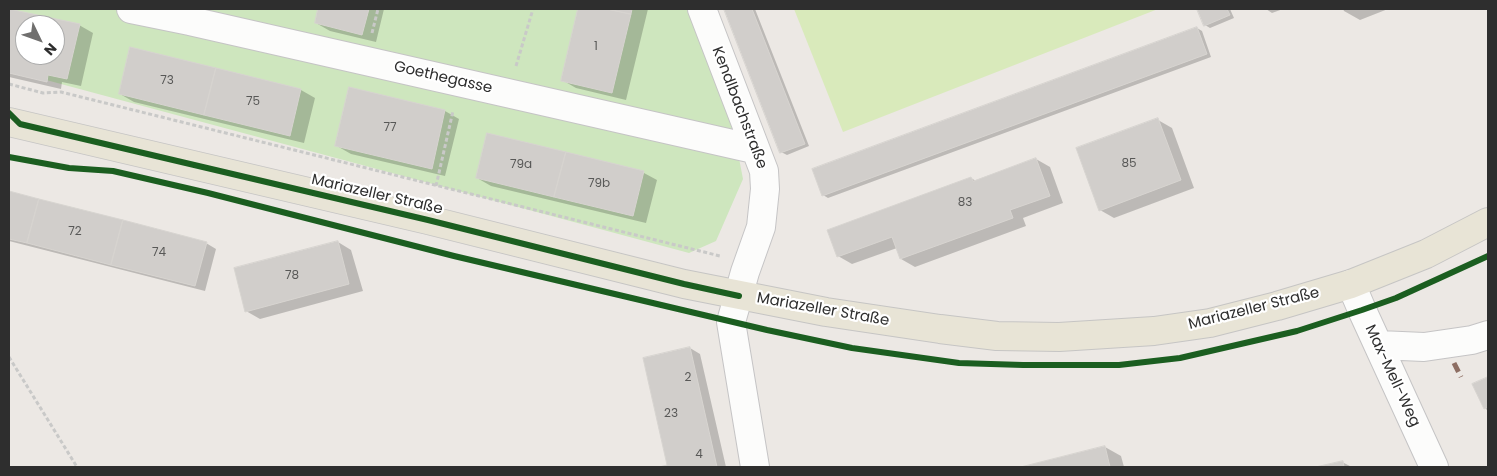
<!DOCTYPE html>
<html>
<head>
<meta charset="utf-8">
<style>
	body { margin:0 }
	#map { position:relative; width:1497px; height:476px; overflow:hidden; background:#ece8e4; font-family:Poppins,sans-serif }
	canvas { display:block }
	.frame { position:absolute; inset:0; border:10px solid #2e2e2e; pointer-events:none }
	.north { position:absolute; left:15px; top:15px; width:50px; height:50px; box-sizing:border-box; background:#fff; border:1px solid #ababab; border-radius:50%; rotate:132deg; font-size:14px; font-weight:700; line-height:20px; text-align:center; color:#2e2e2e }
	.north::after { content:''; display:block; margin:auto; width:18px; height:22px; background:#706f6e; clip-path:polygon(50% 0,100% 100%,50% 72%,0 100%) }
</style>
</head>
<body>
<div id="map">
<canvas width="1497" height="476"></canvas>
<div class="frame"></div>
<div class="north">N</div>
</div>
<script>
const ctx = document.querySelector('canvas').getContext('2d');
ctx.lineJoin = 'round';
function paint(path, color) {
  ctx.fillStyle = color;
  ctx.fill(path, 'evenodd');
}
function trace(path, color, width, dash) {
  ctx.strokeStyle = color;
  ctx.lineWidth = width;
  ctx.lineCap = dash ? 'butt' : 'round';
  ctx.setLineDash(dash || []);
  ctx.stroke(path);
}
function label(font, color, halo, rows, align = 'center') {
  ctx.font = font + ' Poppins,sans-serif';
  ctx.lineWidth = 4.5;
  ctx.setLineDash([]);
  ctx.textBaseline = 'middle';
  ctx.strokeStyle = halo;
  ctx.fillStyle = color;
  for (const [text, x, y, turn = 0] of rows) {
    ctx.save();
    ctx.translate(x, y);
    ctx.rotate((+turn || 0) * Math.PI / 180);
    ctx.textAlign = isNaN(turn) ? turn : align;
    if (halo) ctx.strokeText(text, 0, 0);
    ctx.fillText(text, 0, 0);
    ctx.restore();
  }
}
paint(new Path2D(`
	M 9,9 L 690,9 L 732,122 L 743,179 L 716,241 L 689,253 L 9,70 ZM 25,25 L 55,25 L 55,55 L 25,55 Z`), '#cee6be');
paint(new Path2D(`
	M 794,9 L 1158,9 L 843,132 Z`), '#d9eabb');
paint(new Path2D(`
	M 319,9 L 384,9 L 376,42 L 330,31 L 316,23 Z
	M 579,9 L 648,9 L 626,100 L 576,88 L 562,80 Z
	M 725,9 L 755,9 L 809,146 L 787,155 L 781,152 Z
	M 1198,9 L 1230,9 L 1234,18 L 1210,28 L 1205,25 Z
	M 1266,9 L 1283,9 L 1272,13 Z
	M 1343,9 L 1388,9 L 1360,20 L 1344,11 Z
	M 9,10 L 79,25 L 93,33 L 81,86 L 62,82 L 61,89 L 9,77 ZM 25,25 L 55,25 L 55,55 L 25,55 Z
	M 1197,28 L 1202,31 L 1211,57 L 828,198 L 823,195 Z
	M 131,49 L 301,90 L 315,98 L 304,143 L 134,102 L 120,94 Z
	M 350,89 L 445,111 L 459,119 L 445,176 L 351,154 L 337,146 Z
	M 1158,120 L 1172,128 L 1194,188 L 1114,218 L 1100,210 Z
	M 1036,159 L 1050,167 L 1063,203 L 1023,218 L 1026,226 L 915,267 L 901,259 L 897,248 L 852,264 L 838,256 L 971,178 L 976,181 Z
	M 644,173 L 657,180 L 646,223 L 491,186 L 477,178 Z
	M 9,192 L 206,243 L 216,249 L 205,291 L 9,241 Z
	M 338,242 L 351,250 L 363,291 L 260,319 L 246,311 Z
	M 690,348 L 700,354 L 726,467 L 664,467 L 668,466 Z
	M 1488,378 L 1488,411 L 1485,408 L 1474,385 Z
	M 1105,447 L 1121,456 L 1124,467 L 1026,467 Z
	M 1342,462 L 1352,467 L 1320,467 Z`), '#0003');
const building = new Path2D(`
	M 9,9 L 80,24 L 67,79 L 48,75 L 47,82 L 9,73 ZM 25,25 L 55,25 L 55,55 L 25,55 Z
	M 318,9 L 369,9 L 362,35 L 315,23 Z
	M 578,9 L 607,9 L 631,14 L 612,93 L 561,81 Z
	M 607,9 L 632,9 L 631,14 Z
	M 724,9 L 752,9 L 805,144 L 780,153 Z
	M 1197,9 L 1227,9 L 1230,15 L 1204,26 Z
	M 1197,27 L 1207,54 L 822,196 L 812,169 Z
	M 130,47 L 216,68 L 204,115 L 119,94 Z
	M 216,68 L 301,89 L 290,136 L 204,115 Z
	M 349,87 L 445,110 L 432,169 L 335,146 Z
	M 1158,118 L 1181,180 L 1099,211 L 1076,148 Z
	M 487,133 L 566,152 L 554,197 L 476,178 Z
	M 566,152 L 644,171 L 633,216 L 554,197 Z
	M 1036,158 L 1050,196 L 1010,210 L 1013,218 L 900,259 L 892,237 L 837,257 L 827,230 L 971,177 L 973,181 Z
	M 9,191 L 39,199 L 27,243 L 9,239 Z
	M 39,199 L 123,220 L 111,265 L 27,243 Z
	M 123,220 L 207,242 L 195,286 L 111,265 Z
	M 338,241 L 349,284 L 245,312 L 234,268 Z
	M 690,347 L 717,467 L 659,467 L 667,465 L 643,358 Z
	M 1488,377 L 1488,407 L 1484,409 L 1472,384 Z
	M 1105,446 L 1110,467 L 1021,467 Z
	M 1343,461 L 1344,467 L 1316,467 Z`);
paint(building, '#d1cecb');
trace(building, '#d7d4d0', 1);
const minor = new Path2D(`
	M 131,9 L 190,21 L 754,149
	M 702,9 L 764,171 L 765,189 L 761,227 L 745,272 L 731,322 L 755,467
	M 1351,284 L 1362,310 L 1434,467
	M 1379,345 L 1424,347 L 1472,340 L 1488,335`);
const major = new Path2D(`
	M 9,122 L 428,220 L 684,284 L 826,312 L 940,329 L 997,336 L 1059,337 L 1154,331 L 1210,323 L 1277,306 L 1351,284 L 1426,254 L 1488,222`);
trace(minor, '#c5c4c5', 30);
trace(major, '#c6c5c4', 30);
trace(new Path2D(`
	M 372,33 L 378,9
	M 516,66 L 533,9
	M 9,84 L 43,93 L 61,92 L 720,256
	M 436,186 L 453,111
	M 9,357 L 77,467`), '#c9c9c8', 3, [4, 2.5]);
trace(minor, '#fcfcfb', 28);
trace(major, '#e8e4d6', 28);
trace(new Path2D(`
	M 1454,363 L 1461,377`), '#8d6e63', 5, [10, 5]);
trace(new Path2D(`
	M 9,113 L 20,124 L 428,220 L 684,284 L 739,296
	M 9,157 L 69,168 L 113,171 L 208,193 L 454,256 L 767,330 L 852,348 L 959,363 L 1023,365 L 1119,365 L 1180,358 L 1297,331 L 1362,310 L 1396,298 L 1488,256`), '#1b5e20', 6);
label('12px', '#585857', null, [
	["1",596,47],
	["73",167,81],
	["75",253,102],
	["77",390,128],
	["85",1129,164],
	["79a",521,165],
	["79b",599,184],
	["83",965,203],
	["72",75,232],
	["74",159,253],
	["78",292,276],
	["2",688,378],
	["23",671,414],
	["4",699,455]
]);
label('15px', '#2e2e2e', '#fff', [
	["Goethegasse",443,78,13],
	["Kendlbachstraße",739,108,69],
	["Mariazeller Straße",377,195,13],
	["Mariazeller Straße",1254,309,-14],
	["Mariazeller Straße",823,310,10],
	["Max-Mell-Weg",1392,376,65]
]);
</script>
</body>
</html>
